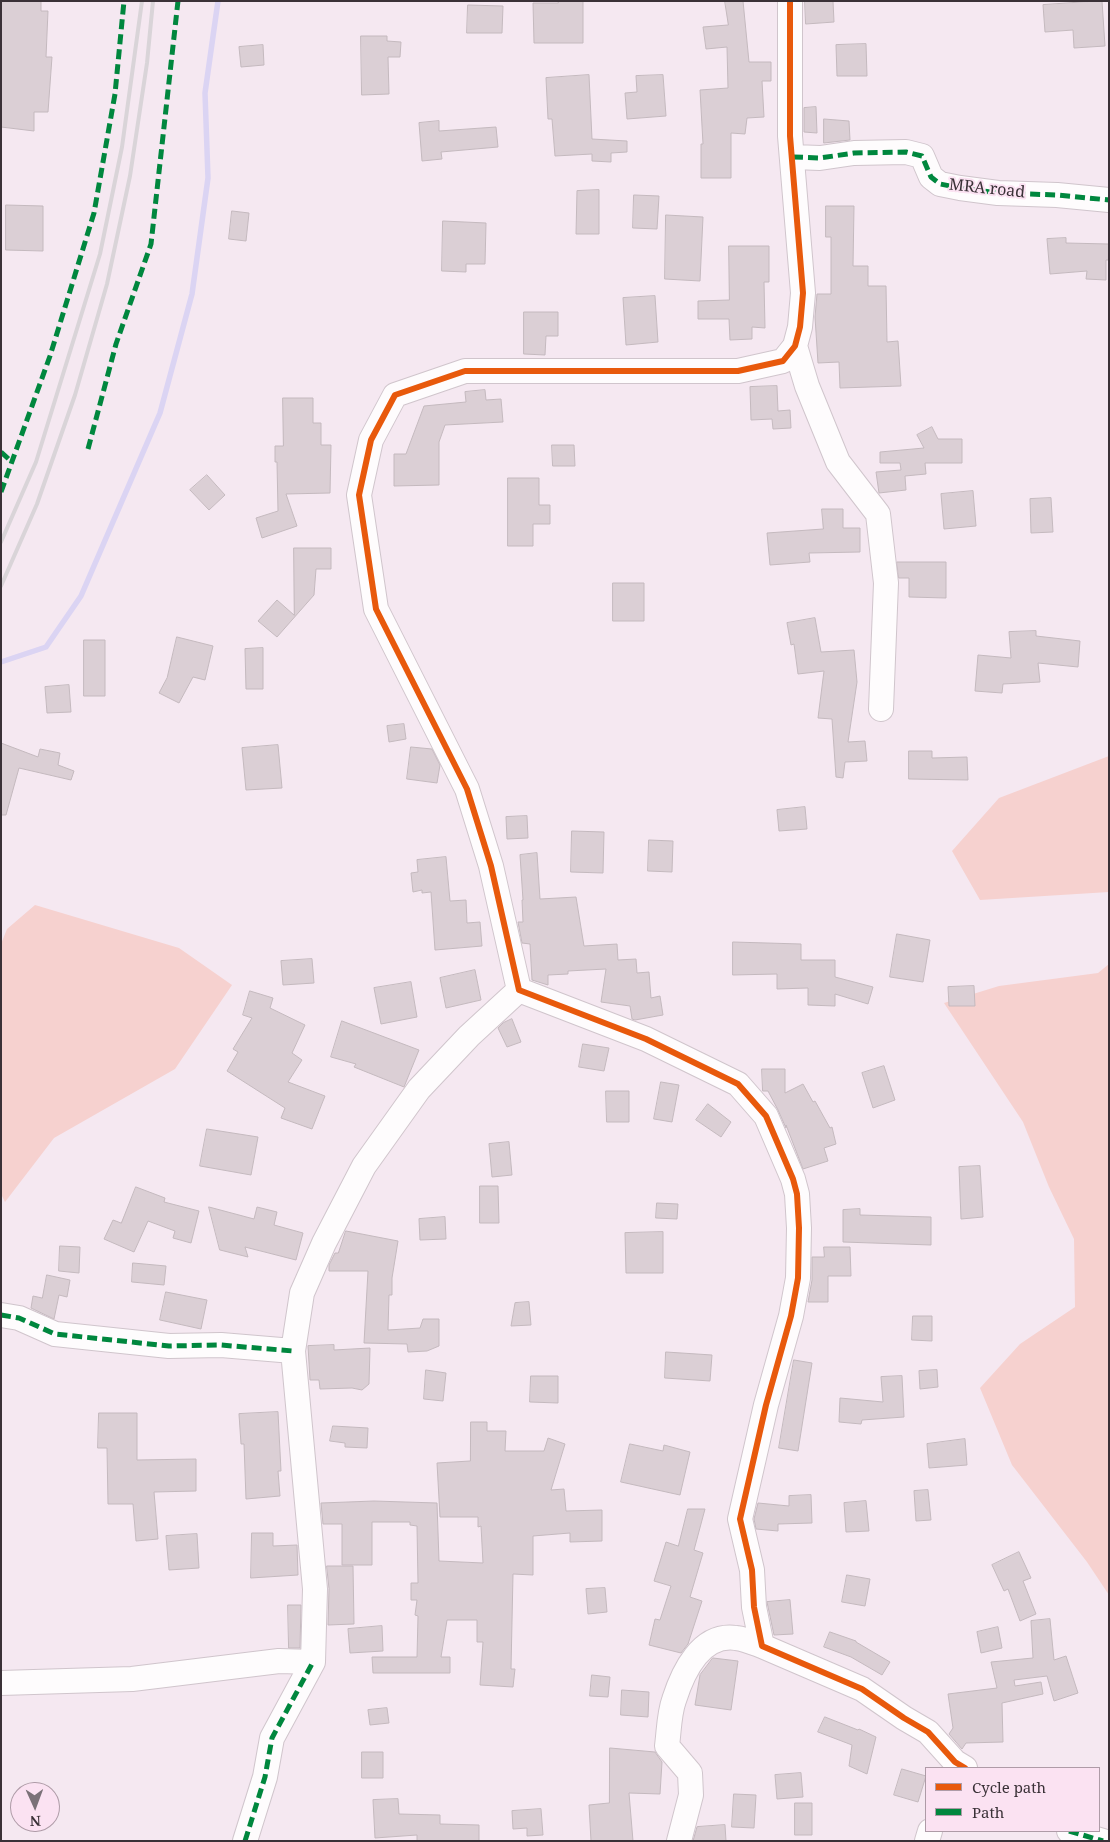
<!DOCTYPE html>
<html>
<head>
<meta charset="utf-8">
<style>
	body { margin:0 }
	#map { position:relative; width:1110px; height:1842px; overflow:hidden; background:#f5e8f1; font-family:"Noto Serif",serif }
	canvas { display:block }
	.frame { position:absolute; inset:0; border:2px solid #3a3137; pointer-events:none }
	.legend { position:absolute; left:925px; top:1767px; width:175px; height:65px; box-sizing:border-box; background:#fbe2f2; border:1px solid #ae9ba7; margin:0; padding:6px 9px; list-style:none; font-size:15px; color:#3a3137 }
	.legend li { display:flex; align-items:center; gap:10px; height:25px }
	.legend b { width:25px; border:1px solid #ae9ba7 }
	.north { position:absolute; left:10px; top:1782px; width:50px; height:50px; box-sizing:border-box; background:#fbe2f2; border:1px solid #ae9ba7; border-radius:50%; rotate:178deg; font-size:14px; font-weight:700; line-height:20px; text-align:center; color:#3a3137 }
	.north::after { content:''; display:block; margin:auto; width:18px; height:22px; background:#7b7178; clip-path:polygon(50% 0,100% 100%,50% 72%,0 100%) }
</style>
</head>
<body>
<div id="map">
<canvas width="1110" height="1842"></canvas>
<div class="frame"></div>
<ul class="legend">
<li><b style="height:6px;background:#e8590c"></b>Cycle path</li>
<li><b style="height:6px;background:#00873e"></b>Path</li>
</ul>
<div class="north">N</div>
</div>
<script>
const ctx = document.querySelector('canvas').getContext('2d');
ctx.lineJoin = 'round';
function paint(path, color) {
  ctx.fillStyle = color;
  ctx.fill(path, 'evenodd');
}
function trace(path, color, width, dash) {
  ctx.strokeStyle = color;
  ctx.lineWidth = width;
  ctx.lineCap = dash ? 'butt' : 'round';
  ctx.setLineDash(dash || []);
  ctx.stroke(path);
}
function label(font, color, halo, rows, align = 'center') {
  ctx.font = font + ' "Noto Serif",serif';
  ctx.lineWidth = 4;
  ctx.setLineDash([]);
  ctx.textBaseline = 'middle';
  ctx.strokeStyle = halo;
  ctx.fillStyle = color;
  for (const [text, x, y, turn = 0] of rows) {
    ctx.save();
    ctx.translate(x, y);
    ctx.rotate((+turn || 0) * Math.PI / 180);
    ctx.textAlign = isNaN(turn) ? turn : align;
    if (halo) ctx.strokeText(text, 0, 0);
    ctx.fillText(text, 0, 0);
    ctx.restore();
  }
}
paint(new Path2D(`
	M 1109,756 L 1109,892 L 980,900 L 952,851 L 999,798 Z
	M 35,905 L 179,948 L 232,985 L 175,1069 L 54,1138 L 5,1202 L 1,1194 L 1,944 L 7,929 Z
	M 1109,964 L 1109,1595 L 1087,1562 L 1012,1465 L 980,1388 L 1020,1344 L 1075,1307 L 1074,1239 L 1049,1187 L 1023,1122 L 944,1003 L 999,986 L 1098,973 Z`), '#f6d1cf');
trace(new Path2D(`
	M 1,662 L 46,647 L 81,596 L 160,413 L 192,294 L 208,178 L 205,93 L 218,1`), '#dbd4f3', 5.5);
const building = new Path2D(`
	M 1,1 L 41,1 L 41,11 L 48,11 L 46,57 L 52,57 L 48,112 L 34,112 L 34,131 L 1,127 Z
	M 558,1 L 583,1 L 583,43 L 534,43 L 533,3 L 558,3 Z
	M 725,1 L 743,1 L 749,62 L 771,62 L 771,81 L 762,81 L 764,117 L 747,118 L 745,134 L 731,133 L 731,178 L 701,178 L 701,144 L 703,144 L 700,90 L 728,88 L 727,47 L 706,49 L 703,27 L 728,25 Z
	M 805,1 L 833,1 L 834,22 L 806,24 Z
	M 1102,1 L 1105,46 L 1074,48 L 1073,30 L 1045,32 L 1043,5 Z
	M 468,5 L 503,6 L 502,33 L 467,33 Z
	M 361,36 L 387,36 L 387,41 L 401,42 L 400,57 L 388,57 L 389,94 L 362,95 Z
	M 866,44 L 867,76 L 837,76 L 836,45 Z
	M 263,45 L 264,65 L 241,67 L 239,47 Z
	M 589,75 L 592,139 L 627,141 L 627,152 L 611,153 L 611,162 L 592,161 L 592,154 L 555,156 L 552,119 L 548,119 L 546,78 Z
	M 663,75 L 666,116 L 627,119 L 625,93 L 637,92 L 636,76 Z
	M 816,107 L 817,133 L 804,132 L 804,108 Z
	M 824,119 L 849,121 L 850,140 L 824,143 Z
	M 439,121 L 439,131 L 496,127 L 498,147 L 441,152 L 442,159 L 422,161 L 419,123 Z
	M 599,190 L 599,234 L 576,234 L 577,191 Z
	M 634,195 L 659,196 L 657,229 L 633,228 Z
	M 6,205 L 43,206 L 43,251 L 6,250 Z
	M 826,206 L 854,206 L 853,266 L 868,266 L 868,286 L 886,286 L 887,342 L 898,341 L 901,386 L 840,388 L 839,362 L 818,363 L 815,317 L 817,294 L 831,294 L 831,237 L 826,237 Z
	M 232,211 L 249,213 L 246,241 L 229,239 Z
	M 666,215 L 703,217 L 700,281 L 665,279 Z
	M 443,221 L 486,223 L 485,264 L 466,264 L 466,272 L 442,271 Z
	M 1066,238 L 1066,243 L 1109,244 L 1109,260 L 1106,260 L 1106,280 L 1086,279 L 1087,271 L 1050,274 L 1047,239 Z
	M 729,246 L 769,246 L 769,282 L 764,282 L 765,328 L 752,327 L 752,339 L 730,340 L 729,319 L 698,319 L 698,301 L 729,300 Z
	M 655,296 L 658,342 L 626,345 L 623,298 Z
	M 524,312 L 558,312 L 558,336 L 546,336 L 545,355 L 524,354 Z
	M 777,386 L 778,411 L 790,410 L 791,428 L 773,429 L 772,419 L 751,420 L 750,387 Z
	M 485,390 L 486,400 L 501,399 L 503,422 L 445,425 L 439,442 L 439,485 L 394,486 L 394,454 L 406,454 L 424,406 L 466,402 L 465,392 Z
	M 283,398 L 313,398 L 313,423 L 321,423 L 321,445 L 331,445 L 330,493 L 286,494 L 297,526 L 262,538 L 256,518 L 278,511 L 277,462 L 275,462 L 275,446 L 283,446 Z
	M 932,427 L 938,439 L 962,439 L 962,463 L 925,463 L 926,474 L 905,476 L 906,490 L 879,493 L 876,472 L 901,470 L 900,463 L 880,463 L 880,452 L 924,448 L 917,435 Z
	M 552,445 L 574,445 L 575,466 L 553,466 Z
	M 207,475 L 225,495 L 209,510 L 190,490 Z
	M 508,478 L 539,478 L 539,505 L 550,505 L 550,524 L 533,524 L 533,546 L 508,546 Z
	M 973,491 L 976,526 L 944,529 L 941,494 Z
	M 1051,498 L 1053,532 L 1031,533 L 1030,499 Z
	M 822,509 L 843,509 L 843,528 L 860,528 L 860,552 L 809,553 L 810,562 L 770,565 L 767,533 L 823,529 Z
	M 294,548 L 331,548 L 331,569 L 316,569 L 314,595 L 277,637 L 258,621 L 277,600 L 294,615 Z
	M 897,562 L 946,562 L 946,598 L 909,597 L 909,578 L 899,578 Z
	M 613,583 L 644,583 L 644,621 L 613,621 Z
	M 815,618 L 821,652 L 854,650 L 857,682 L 848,742 L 865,741 L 867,761 L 845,762 L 843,778 L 836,777 L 832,719 L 818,718 L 824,671 L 798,674 L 794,644 L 791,645 L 787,623 Z
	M 1036,631 L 1036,636 L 1080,641 L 1078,667 L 1038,663 L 1040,682 L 1003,684 L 1002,693 L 975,691 L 978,655 L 1011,658 L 1009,632 Z
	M 177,637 L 213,646 L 205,680 L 193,677 L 179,703 L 159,693 L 167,678 Z
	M 84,640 L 105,640 L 105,696 L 84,696 Z
	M 263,648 L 263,689 L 246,689 L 245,649 Z
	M 69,685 L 71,712 L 47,713 L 45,687 Z
	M 404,724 L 406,739 L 389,742 L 387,726 Z
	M 1,743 L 38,757 L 40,749 L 60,753 L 58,765 L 74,771 L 71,780 L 19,768 L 6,815 L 1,815 Z
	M 278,745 L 282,788 L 246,790 L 242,748 Z
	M 411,747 L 432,749 L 440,765 L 437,783 L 407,779 Z
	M 909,751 L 932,751 L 932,758 L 967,757 L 968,780 L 909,779 Z
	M 805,807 L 807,829 L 779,831 L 777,810 Z
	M 527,816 L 528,838 L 507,839 L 506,817 Z
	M 572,831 L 604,832 L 603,873 L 571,872 Z
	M 649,840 L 673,841 L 672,872 L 648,871 Z
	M 537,853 L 540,899 L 576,897 L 584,946 L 617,944 L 618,960 L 636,959 L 637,973 L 649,972 L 651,998 L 660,996 L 663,1015 L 635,1020 L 632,1019 L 630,1006 L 601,1002 L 606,969 L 568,971 L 568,974 L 548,975 L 548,985 L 532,980 L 530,944 L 522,943 L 518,922 L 523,922 L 522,900 L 523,900 L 520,855 Z
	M 446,857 L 450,901 L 466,900 L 467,923 L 480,922 L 482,946 L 435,950 L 431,892 L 422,893 L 422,890 L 413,892 L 411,873 L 418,872 L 417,860 Z
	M 897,934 L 930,940 L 923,982 L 890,977 Z
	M 733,942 L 801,944 L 801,960 L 835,960 L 835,977 L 873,987 L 868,1004 L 835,994 L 835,1006 L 808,1005 L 808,988 L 777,989 L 777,974 L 733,975 Z
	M 312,959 L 314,983 L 283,985 L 281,961 Z
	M 475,970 L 481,1000 L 446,1008 L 440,978 Z
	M 411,982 L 417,1017 L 381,1024 L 374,988 Z
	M 974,986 L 975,1006 L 949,1006 L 948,987 Z
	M 250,991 L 273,998 L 270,1008 L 305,1025 L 292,1053 L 302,1060 L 288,1082 L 325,1096 L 312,1129 L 281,1118 L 285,1108 L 227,1071 L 238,1052 L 233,1049 L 252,1018 L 243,1015 Z
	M 512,1019 L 521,1042 L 507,1047 L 498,1028 L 503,1023 Z
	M 342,1021 L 419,1050 L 404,1087 L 354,1067 L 356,1064 L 331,1057 Z
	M 583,1044 L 609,1048 L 604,1071 L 579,1067 Z
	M 884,1066 L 895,1100 L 873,1108 L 862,1073 Z
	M 762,1069 L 785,1069 L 785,1093 L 803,1084 L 813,1102 L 815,1101 L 830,1128 L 832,1127 L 836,1144 L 824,1148 L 828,1161 L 803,1169 L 786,1125 L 786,1128 L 778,1110 L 768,1091 L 763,1091 Z
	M 661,1082 L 679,1085 L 672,1122 L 654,1119 Z
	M 606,1091 L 629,1091 L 629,1122 L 607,1122 Z
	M 708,1104 L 731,1122 L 721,1137 L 696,1120 Z
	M 207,1129 L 258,1137 L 251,1175 L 200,1166 Z
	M 509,1142 L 512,1175 L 492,1177 L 489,1144 Z
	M 980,1166 L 983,1217 L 961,1219 L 959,1167 Z
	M 480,1186 L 498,1186 L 499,1223 L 480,1223 Z
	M 136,1187 L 165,1198 L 164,1202 L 199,1211 L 191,1243 L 173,1238 L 175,1231 L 148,1221 L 134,1252 L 104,1239 L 113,1220 L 121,1223 Z
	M 657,1203 L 678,1204 L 677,1219 L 656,1218 Z
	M 209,1207 L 254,1219 L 257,1207 L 277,1212 L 274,1225 L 303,1233 L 296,1260 L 245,1247 L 248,1257 L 220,1250 Z
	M 860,1209 L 860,1215 L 931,1217 L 931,1245 L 843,1242 L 843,1210 Z
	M 445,1217 L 446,1239 L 420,1240 L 419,1219 Z
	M 346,1231 L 398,1241 L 392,1278 L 392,1295 L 389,1295 L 388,1330 L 420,1328 L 423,1319 L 439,1319 L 439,1346 L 427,1351 L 408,1352 L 407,1344 L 364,1343 L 368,1271 L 329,1271 L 329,1265 L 335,1253 L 338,1253 Z
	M 663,1232 L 663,1273 L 626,1273 L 625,1233 Z
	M 60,1246 L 80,1247 L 79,1273 L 59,1271 Z
	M 824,1247 L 850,1247 L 851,1276 L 828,1276 L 828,1302 L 808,1302 L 812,1280 L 812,1257 L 824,1257 Z
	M 133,1263 L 166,1266 L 164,1285 L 132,1282 Z
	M 47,1275 L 70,1280 L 67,1297 L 59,1295 L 54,1319 L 31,1308 L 33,1296 L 42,1298 Z
	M 166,1292 L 207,1300 L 201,1329 L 160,1320 Z
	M 529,1302 L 531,1325 L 511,1326 L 515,1303 Z
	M 913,1316 L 932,1316 L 932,1341 L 912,1340 Z
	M 334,1345 L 334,1350 L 370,1348 L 369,1384 L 362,1390 L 352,1388 L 320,1389 L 319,1380 L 310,1380 L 308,1346 Z
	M 666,1352 L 712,1355 L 710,1381 L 665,1378 Z
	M 794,1360 L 812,1363 L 798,1451 L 779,1448 Z
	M 426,1370 L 446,1373 L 443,1401 L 424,1399 Z
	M 937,1370 L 938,1387 L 920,1389 L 919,1371 Z
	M 531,1376 L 558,1376 L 558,1403 L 530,1402 Z
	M 902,1376 L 904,1417 L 862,1420 L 861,1424 L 839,1422 L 840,1398 L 883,1402 L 881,1377 Z
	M 278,1412 L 281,1471 L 278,1471 L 280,1496 L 246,1499 L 244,1444 L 241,1444 L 239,1414 Z
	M 99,1413 L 137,1413 L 137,1460 L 196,1459 L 196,1491 L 154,1492 L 158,1539 L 136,1541 L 133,1504 L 108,1504 L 107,1448 L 98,1448 Z
	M 471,1422 L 487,1422 L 487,1431 L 506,1431 L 505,1451 L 544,1451 L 548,1438 L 565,1444 L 551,1490 L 564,1489 L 566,1511 L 602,1510 L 602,1541 L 570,1542 L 570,1533 L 533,1536 L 533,1575 L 513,1574 L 511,1669 L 515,1669 L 513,1687 L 480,1685 L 483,1642 L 477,1642 L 477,1620 L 447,1620 L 441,1657 L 450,1657 L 450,1673 L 373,1673 L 372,1657 L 417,1657 L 418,1616 L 415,1615 L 417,1600 L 411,1600 L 411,1583 L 418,1583 L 417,1526 L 410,1525 L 410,1522 L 372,1522 L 372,1565 L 342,1565 L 342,1524 L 323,1524 L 321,1503 L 374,1501 L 437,1503 L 439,1561 L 483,1563 L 481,1526 L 478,1527 L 478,1517 L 440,1517 L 437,1463 L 470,1461 Z
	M 333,1426 L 368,1428 L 367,1448 L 345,1447 L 345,1443 L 330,1441 Z
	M 965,1439 L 967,1465 L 929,1468 L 927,1444 Z
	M 630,1444 L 663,1451 L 664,1445 L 690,1452 L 680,1495 L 621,1482 Z
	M 928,1490 L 931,1520 L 916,1521 L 914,1491 Z
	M 811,1495 L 812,1523 L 778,1524 L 778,1531 L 756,1529 L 754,1519 L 758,1503 L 789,1506 L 789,1496 Z
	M 866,1501 L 869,1531 L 846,1532 L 844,1503 Z
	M 688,1509 L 705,1509 L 694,1550 L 703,1553 L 690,1597 L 702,1601 L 688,1644 L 681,1653 L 649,1645 L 655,1619 L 660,1620 L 671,1586 L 654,1581 L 666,1542 L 678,1546 Z
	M 252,1533 L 273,1533 L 273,1546 L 297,1545 L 298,1575 L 251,1578 Z
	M 197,1534 L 199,1568 L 169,1570 L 166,1536 Z
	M 1019,1552 L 1031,1578 L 1023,1581 L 1036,1614 L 1020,1621 L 1008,1589 L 1004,1591 L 992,1565 Z
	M 327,1566 L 353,1566 L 354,1624 L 328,1625 L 329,1589 Z
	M 847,1575 L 870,1579 L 865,1606 L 842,1602 Z
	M 605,1588 L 607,1612 L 588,1614 L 586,1589 Z
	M 790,1600 L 793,1634 L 774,1635 L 767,1602 Z
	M 288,1605 L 301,1605 L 300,1648 L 289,1648 Z
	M 1050,1619 L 1054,1660 L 1066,1656 L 1078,1693 L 1054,1701 L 1047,1676 L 1014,1680 L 1015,1686 L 1041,1682 L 1043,1694 L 1002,1703 L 1003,1742 L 966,1743 L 962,1749 L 949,1734 L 953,1728 L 948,1694 L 997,1688 L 991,1662 L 1033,1658 L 1031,1621 Z
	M 382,1626 L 383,1651 L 350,1653 L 348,1629 Z
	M 998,1627 L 1002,1648 L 981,1653 L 977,1632 Z
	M 830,1632 L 856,1641 L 856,1642 L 890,1662 L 882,1675 L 851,1657 L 824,1647 Z
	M 713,1658 L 738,1661 L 731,1710 L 695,1705 L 700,1675 Z
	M 592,1675 L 610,1677 L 608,1697 L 590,1696 Z
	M 622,1690 L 649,1692 L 648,1717 L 621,1715 Z
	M 387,1708 L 389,1723 L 370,1725 L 368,1710 Z
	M 825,1717 L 858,1730 L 859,1729 L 876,1737 L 867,1774 L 849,1766 L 852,1745 L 818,1732 Z
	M 610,1748 L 655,1752 L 662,1762 L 660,1794 L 629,1793 L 633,1841 L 591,1841 L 589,1805 L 609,1803 Z
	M 362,1752 L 383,1752 L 383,1778 L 362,1778 Z
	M 902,1769 L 926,1776 L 918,1802 L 894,1795 Z
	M 801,1773 L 803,1797 L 777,1799 L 775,1775 Z
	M 734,1794 L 756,1795 L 754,1828 L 732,1827 Z
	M 398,1799 L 399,1814 L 440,1815 L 440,1824 L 479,1825 L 479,1841 L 417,1841 L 417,1835 L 375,1838 L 373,1800 Z
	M 795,1803 L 812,1803 L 812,1835 L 795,1835 Z
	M 541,1809 L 543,1835 L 527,1836 L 527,1828 L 513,1829 L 512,1811 Z
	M 725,1825 L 726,1841 L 693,1841 L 697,1827 Z`);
paint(building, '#dbcfd5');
trace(building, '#c4b9be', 1);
const minor = new Path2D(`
	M 790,1 L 790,136 L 803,293 L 800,327 L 795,346 L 783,361 L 738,371 L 465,371 L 395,395 L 371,440 L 359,495 L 376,609 L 467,789 L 491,866 L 519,990 L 646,1039 L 738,1084 L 766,1116 L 793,1179 L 797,1194 L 799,1228 L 798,1278 L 791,1316 L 766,1405 L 740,1519 L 752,1570 L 754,1607 L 762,1646 L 862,1689 L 904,1718 L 928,1732 L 955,1762 L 965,1768
	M 793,157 L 820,158 L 854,153 L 906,152 L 922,156 L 931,177 L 940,184 L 960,188 L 998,193 L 1057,195 L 1109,200
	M 795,346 L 807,386 L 838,462 L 878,514 L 886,583 L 881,709
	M 1,1315 L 19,1318 L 55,1334 L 169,1346 L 221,1345 L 293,1351
	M 1,1683 L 132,1679 L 279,1661 L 313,1662 L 315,1589 L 293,1351 L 302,1293 L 324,1243 L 364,1166 L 419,1089 L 469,1036 L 519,990
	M 1069,1831 L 1103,1841
	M 245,1841 L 265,1777 L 272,1738 L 313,1662
	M 679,1841 L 691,1795 L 690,1773 L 667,1746 C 669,1731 669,1714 674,1700 C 683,1672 701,1633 736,1638 C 745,1639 754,1643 762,1646
	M 927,1841 L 930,1831`);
trace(minor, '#d0c5cc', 26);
trace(minor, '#fefcfd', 24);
trace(new Path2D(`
	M 1,542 L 36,462 L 100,254 L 122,147 L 142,1
	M 1,586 L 37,504 L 75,395 L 107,284 L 130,176 L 147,63 L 153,1`), '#d9d4d8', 4);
trace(new Path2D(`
	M 793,157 L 820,158 L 854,153 L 906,152 L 922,156 L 931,177 L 940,184 L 960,188 L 998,193 L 1057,195 L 1109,200
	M 88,449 L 116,344 L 151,244 L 178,1
	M 1,452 L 12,462
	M 1,492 L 50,356 L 94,213 L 115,94 L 124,1
	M 1,1315 L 19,1318 L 55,1334 L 169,1346 L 221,1345 L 293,1351
	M 1069,1831 L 1103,1841
	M 245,1841 L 265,1777 L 272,1738 L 313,1662`), '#00873e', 5, [10, 5]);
trace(new Path2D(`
	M 790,1 L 790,136 L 803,293 L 800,327 L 795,346 L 783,361 L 738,371 L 465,371 L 395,395 L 371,440 L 359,495 L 376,609 L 467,789 L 491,866 L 519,990 L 646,1039 L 738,1084 L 766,1116 L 793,1179 L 797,1194 L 799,1228 L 798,1278 L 791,1316 L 766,1405 L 740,1519 L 752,1570 L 754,1607 L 762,1646 L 862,1689 L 904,1718 L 928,1732 L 955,1762 L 965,1768`), '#e8590c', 6);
label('16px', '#3a3137', '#fbe2f2', [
	["MRA road",987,189,6]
]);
</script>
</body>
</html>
